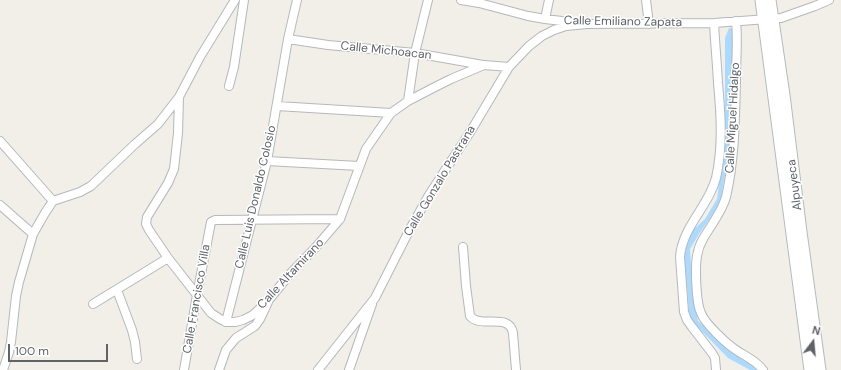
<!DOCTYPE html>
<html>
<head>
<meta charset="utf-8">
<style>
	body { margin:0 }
	#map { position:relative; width:841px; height:370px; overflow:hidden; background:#f1efe8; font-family:"DM Sans",sans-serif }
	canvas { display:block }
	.north { position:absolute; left:793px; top:322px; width:40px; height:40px; -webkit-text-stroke:3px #fff; paint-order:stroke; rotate:16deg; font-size:11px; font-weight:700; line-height:16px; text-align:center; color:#5f6368 }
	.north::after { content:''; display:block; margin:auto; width:14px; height:18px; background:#5f6368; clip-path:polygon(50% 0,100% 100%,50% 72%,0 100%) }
	.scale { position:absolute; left:8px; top:344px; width:100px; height:18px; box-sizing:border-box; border:2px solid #5f6368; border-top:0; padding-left:5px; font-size:12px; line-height:14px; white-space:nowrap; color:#5f6368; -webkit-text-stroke:3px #fff; paint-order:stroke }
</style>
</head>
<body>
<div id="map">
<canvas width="841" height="370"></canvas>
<div class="north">N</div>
<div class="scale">100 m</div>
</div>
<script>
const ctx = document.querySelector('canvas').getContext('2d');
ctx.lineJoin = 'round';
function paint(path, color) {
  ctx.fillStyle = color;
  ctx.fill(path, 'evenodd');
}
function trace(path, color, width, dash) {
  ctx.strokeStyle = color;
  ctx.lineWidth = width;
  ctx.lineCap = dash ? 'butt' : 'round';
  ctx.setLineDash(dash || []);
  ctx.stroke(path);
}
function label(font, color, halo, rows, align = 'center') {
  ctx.font = font + ' "DM Sans",sans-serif';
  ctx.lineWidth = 3;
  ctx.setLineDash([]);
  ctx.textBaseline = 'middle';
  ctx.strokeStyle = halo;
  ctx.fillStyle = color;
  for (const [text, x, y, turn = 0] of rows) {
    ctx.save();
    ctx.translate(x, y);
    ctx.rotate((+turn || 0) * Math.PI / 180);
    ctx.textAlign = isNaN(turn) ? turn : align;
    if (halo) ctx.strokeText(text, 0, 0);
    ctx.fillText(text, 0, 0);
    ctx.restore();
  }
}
paint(new Path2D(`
	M 729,28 L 735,29 L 731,138 L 720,204 L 699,234 L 690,249 L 693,296 L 698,321 L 731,350 L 758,367 L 759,370 L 750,370 L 728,358 L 689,318 L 688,296 L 683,249 L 691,232 L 705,219 L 717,199 L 725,139 L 725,38 Z`), '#aadaff');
const street = new Path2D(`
	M 461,0 L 479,3 L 528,16 L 545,19 L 587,24 L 714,23 L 781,18 L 815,6 L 829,0
	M 646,0 L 649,24
	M 545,19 L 549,0
	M 736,21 C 738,40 736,60 736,79 C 735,118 735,158 726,197 C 722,212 711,225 703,239 C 700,244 698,250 697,256 C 695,268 696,303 701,313 C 705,324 727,344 736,350 C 745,356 757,361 763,370
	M 714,23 C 715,43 717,63 718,83 C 721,115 723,147 716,178 C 709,206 682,227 680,257 L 684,312 L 687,320 L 692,327 L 712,353 L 715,358 L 716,370
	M 288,39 L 328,45 L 415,53 L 483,65
	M 229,86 L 234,67 L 244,0
	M 179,97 L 178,133 L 174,169 L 168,183 L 147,217 L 146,224 L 149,230 L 168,258 L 211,313 L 220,319 L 226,322 L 235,322 L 243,320 L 253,315 L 268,301 L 289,275 L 316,247 L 340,219 L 366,149 L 391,113 L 408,101 L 435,87 L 451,79 L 484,65 L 509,67
	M 408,101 L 415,53 L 428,0
	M 277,106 L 391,113
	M 0,141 L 53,201
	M 267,161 L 359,166
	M 0,205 L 33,234
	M 463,247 L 466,286 L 470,316 C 480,329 509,312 513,333 L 516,370
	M 117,290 L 132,330 L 135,342 L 137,359
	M 93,304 L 168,258
	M 226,322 L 267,161 L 288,39 L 297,0
	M 3,370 L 9,352 L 11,342 L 16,296 L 19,282 L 33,234 L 45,213 L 53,201 L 80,192 L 91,186 L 134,145 L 158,124 L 179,97 L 200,57 L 235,0
	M 184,370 L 197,295 L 211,222 L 215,220 L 340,219
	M 219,370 L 226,350 L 236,338 L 255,326 L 260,319 L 268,302
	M 318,370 L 375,298 L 410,229 L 429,195 L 472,129 L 509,67 L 529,46 L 542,36 L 554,30 L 566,26 L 587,24
	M 349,370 L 372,304`);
const secondary = new Path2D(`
	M 761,0 L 810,370
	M 770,0 L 784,95 L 801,232 L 820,370`);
trace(street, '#b5b8bc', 10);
trace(secondary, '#b6babf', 13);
trace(street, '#fff', 8);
trace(secondary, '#fff', 11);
label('12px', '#5f6368', '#fff', [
	["Calle Emiliano Zapata",623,22,1],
	["Calle Michoacan",386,51,6],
	["Calle Miguel Hidalgo",733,118,-87],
	["Calle Gonzalo Pastrana",440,181,-59],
	["Alpuyeca",795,185,-97],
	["Calle Luis Donaldo Colosio",256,197,-77],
	["Calle Altamirano",291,274,-47],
	["Calle Francisco Villa",197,299,-80]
]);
</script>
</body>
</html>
